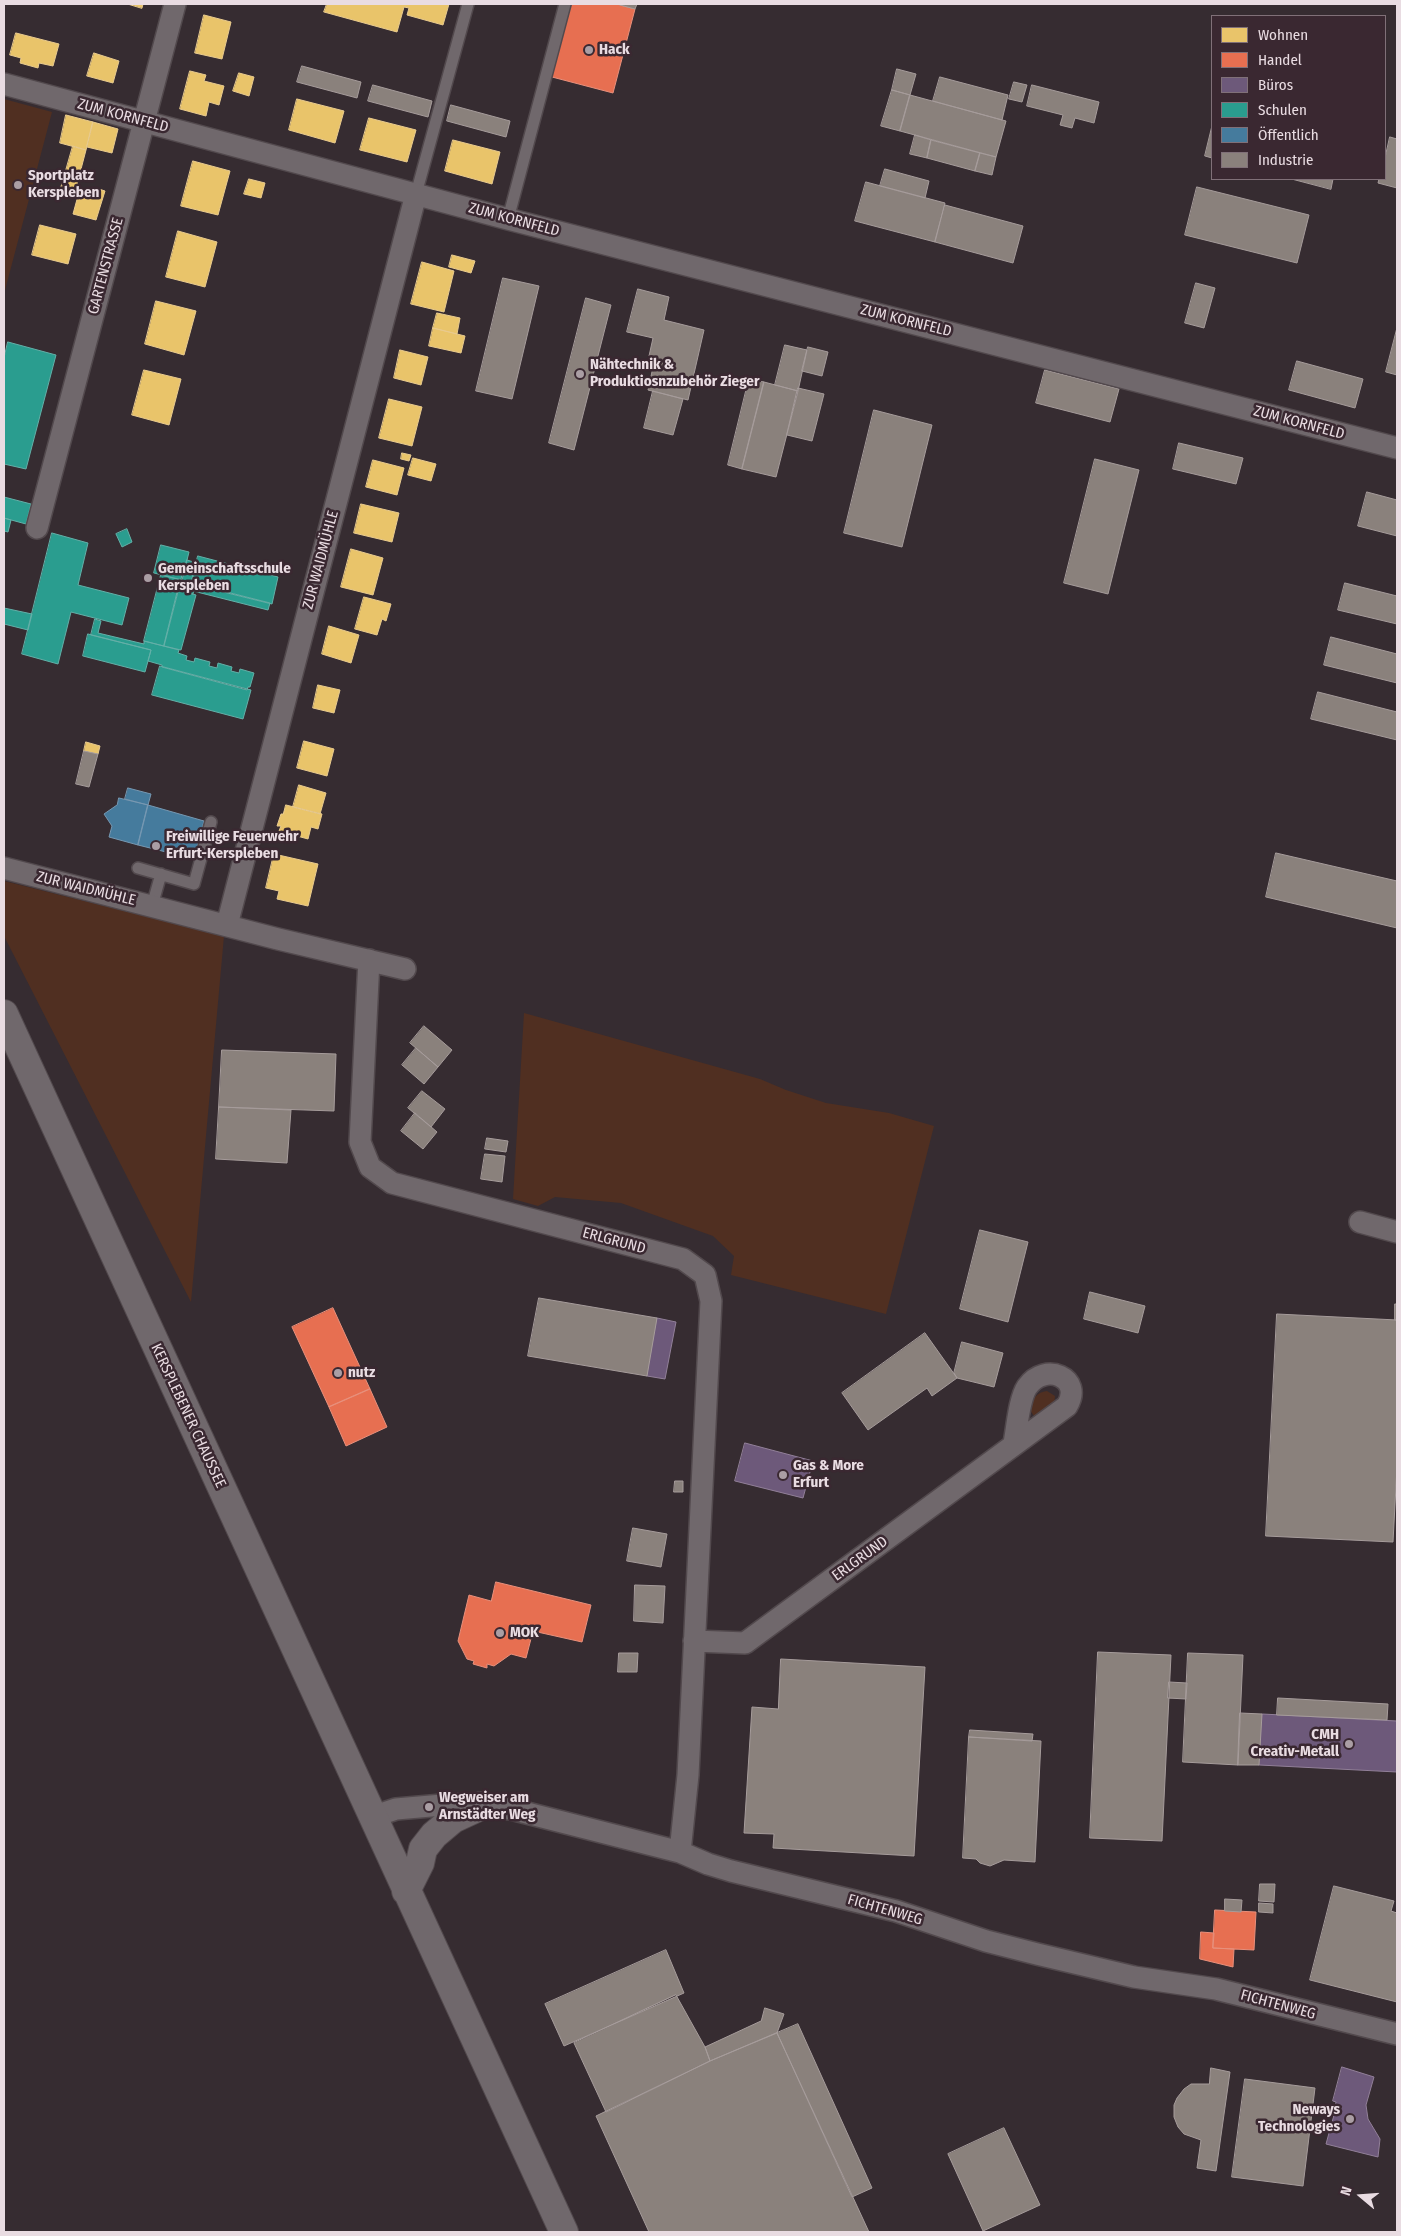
<!DOCTYPE html>
<html>
<head>
<meta charset="utf-8">
<style>
	body { margin:0 }
	#map { position:relative; width:1401px; height:2236px; overflow:hidden; background:#362c31; font-family:"Fira Sans Condensed",sans-serif }
	canvas { display:block }
	.frame { position:absolute; inset:0; border:5px solid #e9dce2; pointer-events:none }
	.legend { position:absolute; left:1211px; top:15px; width:175px; height:165px; box-sizing:border-box; background:#3a2831; border:1px solid #807078; margin:0; padding:6px 9px; list-style:none; font-size:15px; color:#e9dce2 }
	.legend li { display:flex; align-items:center; gap:10px; height:25px }
	.legend b { width:25px; border:1px solid #807078 }
	.north { position:absolute; left:1336px; top:2171px; width:50px; height:50px; -webkit-text-stroke:4px #3a2831; paint-order:stroke; rotate:288deg; font-size:14px; font-weight:700; line-height:20px; text-align:center; color:#e9dce2 }
	.north::after { content:''; display:block; margin:auto; width:18px; height:22px; background:#e9dce2; clip-path:polygon(50% 0,100% 100%,50% 72%,0 100%) }
</style>
</head>
<body>
<div id="map">
<canvas width="1401" height="2236"></canvas>
<div class="frame"></div>
<ul class="legend">
<li><b style="height:14px;background:#e9c46a"></b>Wohnen</li>
<li><b style="height:14px;background:#e76f51"></b>Handel</li>
<li><b style="height:14px;background:#6d597a"></b>Büros</li>
<li><b style="height:14px;background:#2a9d8f"></b>Schulen</li>
<li><b style="height:14px;background:#457b9d"></b>Öffentlich</li>
<li><b style="height:14px;background:#8a817c"></b>Industrie</li>
</ul>
<div class="north">N</div>
</div>
<script>
const ctx = document.querySelector('canvas').getContext('2d');
ctx.lineJoin = 'round';
function paint(path, color) {
  ctx.fillStyle = color;
  ctx.fill(path, 'evenodd');
}
function trace(path, color, width, dash) {
  ctx.strokeStyle = color;
  ctx.lineWidth = width;
  ctx.lineCap = dash ? 'butt' : 'round';
  ctx.setLineDash(dash || []);
  ctx.stroke(path);
}
function label(font, color, halo, rows, align = 'center') {
  ctx.font = font + ' "Fira Sans Condensed",sans-serif';
  ctx.lineWidth = 5;
  ctx.setLineDash([]);
  ctx.textBaseline = 'middle';
  ctx.strokeStyle = halo;
  ctx.fillStyle = color;
  for (const [text, x, y, turn = 0] of rows) {
    ctx.save();
    ctx.translate(x, y);
    ctx.rotate((+turn || 0) * Math.PI / 180);
    ctx.textAlign = isNaN(turn) ? turn : align;
    if (halo) ctx.strokeText(text, 0, 0);
    ctx.fillText(text, 0, 0);
    ctx.restore();
  }
}
paint(new Path2D(`
	M 4,99 L 52,112 L 4,294 Z
	M 4,881 L 224,936 L 191,1302 L 4,936 Z
	M 524,1013 L 760,1079 L 786,1090 L 826,1103 L 889,1113 L 934,1126 L 886,1314 L 731,1275 L 734,1256 L 713,1236 L 621,1203 L 555,1197 L 538,1206 L 513,1199 Z
	M 1047,1391 L 1055,1396 L 1054,1405 L 1037,1417 L 1034,1416 L 1030,1410 C 1032,1399 1037,1392 1047,1391 Z`), '#502f21');
const homes = new Path2D(`
	M 128,4 L 143,4 L 142,8 Z
	M 327,4 L 449,4 L 443,25 L 407,15 L 409,8 L 404,7 L 397,32 L 324,12 Z
	M 204,15 L 231,22 L 222,59 L 195,53 Z
	M 16,33 L 59,44 L 53,66 L 39,63 L 38,68 L 20,63 L 21,58 L 10,55 Z
	M 94,53 L 119,61 L 113,83 L 87,76 Z
	M 190,71 L 206,75 L 204,81 L 224,86 L 219,105 L 209,102 L 206,116 L 180,109 Z
	M 239,73 L 254,77 L 249,96 L 233,91 Z
	M 297,99 L 344,111 L 335,143 L 289,130 Z
	M 66,115 L 93,122 L 86,150 L 60,143 Z
	M 369,118 L 416,130 L 407,162 L 360,150 Z
	M 93,122 L 118,129 L 112,153 L 87,147 Z
	M 453,140 L 500,152 L 492,184 L 445,171 Z
	M 73,146 L 86,150 L 75,192 L 61,188 Z
	M 193,161 L 230,171 L 218,215 L 181,206 Z
	M 249,179 L 265,183 L 261,198 L 244,194 Z
	M 96,188 L 105,191 L 96,220 L 73,214 L 79,192 L 94,196 Z
	M 40,225 L 76,234 L 68,264 L 32,255 Z
	M 178,231 L 217,242 L 205,287 L 166,277 Z
	M 452,255 L 475,261 L 471,273 L 449,267 Z
	M 422,262 L 454,271 L 444,312 L 411,304 Z
	M 156,301 L 196,311 L 184,355 L 145,344 Z
	M 437,313 L 460,318 L 457,334 L 433,328 Z
	M 433,328 L 465,336 L 461,353 L 429,346 Z
	M 400,350 L 428,357 L 421,385 L 394,378 Z
	M 144,370 L 181,379 L 169,425 L 132,415 Z
	M 389,399 L 422,407 L 412,446 L 379,438 Z
	M 402,453 L 411,455 L 409,461 L 401,459 Z
	M 413,458 L 436,464 L 431,481 L 408,475 Z
	M 373,460 L 404,468 L 397,495 L 366,487 Z
	M 361,504 L 399,513 L 392,542 L 354,533 Z
	M 351,549 L 383,558 L 373,595 L 341,587 Z
	M 364,597 L 391,604 L 386,621 L 382,619 L 377,635 L 355,629 Z
	M 329,626 L 359,635 L 351,663 L 322,654 Z
	M 318,685 L 340,690 L 334,713 L 313,708 Z
	M 304,741 L 334,749 L 327,776 L 297,768 Z
	M 86,742 L 100,746 L 98,754 L 84,751 Z
	M 299,785 L 326,793 L 320,814 L 293,807 Z
	M 286,805 L 322,814 L 318,829 L 311,827 L 308,839 L 279,831 L 281,826 L 277,826 L 281,814 L 283,814 Z
	M 274,854 L 318,864 L 308,906 L 277,899 L 279,891 L 266,888 Z`);
paint(homes, '#e9c46a');
trace(homes, '#e9cb8e', 1);
const shops = new Path2D(`
	M 571,4 L 621,4 L 620,5 L 635,9 L 613,93 L 552,77 Z
	M 333,1308 L 370,1389 L 329,1407 L 292,1327 Z
	M 370,1389 L 387,1427 L 346,1446 L 329,1407 Z
	M 496,1582 L 591,1605 L 582,1642 L 533,1631 L 526,1658 L 511,1654 L 494,1666 L 487,1664 L 487,1668 L 473,1664 L 474,1661 L 467,1659 L 458,1641 L 469,1595 L 491,1601 Z
	M 1215,1910 L 1256,1912 L 1254,1950 L 1213,1948 Z
	M 1201,1932 L 1214,1933 L 1213,1948 L 1234,1949 L 1233,1967 L 1200,1959 Z`);
paint(shops, '#e76f51');
trace(shops, '#e8907c', 1);
const offices = new Path2D(`
	M 657,1318 L 676,1322 L 665,1379 L 647,1376 Z
	M 745,1443 L 813,1461 L 803,1498 L 735,1481 Z
	M 1262,1714 L 1397,1721 L 1397,1772 L 1259,1765 Z
	M 1342,2067 L 1374,2077 L 1366,2105 L 1368,2119 L 1380,2139 L 1378,2157 L 1326,2144 L 1334,2115 L 1336,2102 L 1333,2101 Z`);
paint(offices, '#6d597a');
trace(offices, '#928099', 1);
const schools = new Path2D(`
	M 8,342 L 56,355 L 26,469 L 4,464 L 4,358 Z
	M 4,497 L 31,504 L 26,524 L 4,518 Z
	M 4,518 L 11,520 L 8,532 L 4,531 Z
	M 127,529 L 132,542 L 122,547 L 116,534 Z
	M 52,533 L 88,543 L 78,585 L 129,598 L 122,625 L 71,612 L 58,664 L 22,654 Z
	M 161,545 L 189,552 L 182,580 L 154,573 Z
	M 198,556 L 278,577 L 272,604 L 191,584 Z
	M 187,560 L 197,563 L 191,584 L 195,584 L 193,594 L 178,590 Z
	M 161,575 L 181,580 L 164,646 L 144,641 Z
	M 195,584 L 270,603 L 268,610 L 193,591 Z
	M 178,590 L 196,595 L 181,650 L 164,646 Z
	M 4,608 L 32,614 L 28,630 L 4,624 Z
	M 95,619 L 101,621 L 98,633 L 144,644 L 144,641 L 179,650 L 178,653 L 187,656 L 186,660 L 194,662 L 195,658 L 210,662 L 209,666 L 217,668 L 218,663 L 232,667 L 231,671 L 239,673 L 240,669 L 254,673 L 250,687 L 248,687 L 247,690 L 162,667 L 162,665 L 148,661 L 151,650 L 91,635 Z
	M 88,634 L 151,650 L 145,672 L 83,656 Z
	M 160,666 L 251,690 L 243,719 L 152,695 Z`);
paint(schools, '#2a9d8f');
trace(schools, '#63b0a8', 1);
const public = new Path2D(`
	M 128,788 L 151,794 L 148,805 L 125,799 Z
	M 119,798 L 148,805 L 138,845 L 109,837 L 112,826 L 104,814 L 117,805 Z
	M 148,805 L 204,821 L 194,859 L 138,845 Z`);
paint(public, '#457b9d');
trace(public, '#7698b2', 1);
const industry = new Path2D(`
	M 621,4 L 637,4 L 635,9 L 620,5 Z
	M 302,66 L 361,82 L 357,98 L 297,82 Z
	M 897,69 L 916,74 L 910,95 L 892,90 Z
	M 940,77 L 1008,95 L 1002,120 L 933,101 Z
	M 1014,82 L 1027,85 L 1022,102 L 1009,99 Z
	M 373,85 L 432,101 L 428,117 L 368,101 Z
	M 1032,85 L 1099,102 L 1094,123 L 1075,118 L 1072,128 L 1060,125 L 1063,115 L 1027,106 Z
	M 892,90 L 910,95 L 900,131 L 881,126 Z
	M 910,95 L 1006,121 L 996,157 L 900,131 Z
	M 451,105 L 510,121 L 506,137 L 447,121 Z
	M 1212,126 L 1212,158 L 1205,156 Z
	M 915,135 L 931,140 L 927,158 L 910,154 Z
	M 1390,137 L 1397,139 L 1397,188 L 1378,183 L 1379,179 L 1385,179 L 1385,158 Z
	M 931,140 L 980,153 L 975,171 L 927,158 Z
	M 980,153 L 996,157 L 992,175 L 975,171 Z
	M 885,169 L 929,181 L 925,198 L 880,186 Z
	M 1292,179 L 1333,179 L 1331,189 Z
	M 866,182 L 945,203 L 935,242 L 855,221 Z
	M 1197,187 L 1309,215 L 1297,263 L 1185,235 Z
	M 945,205 L 1023,226 L 1013,263 L 935,242 Z
	M 503,278 L 539,286 L 512,399 L 476,391 Z
	M 1196,283 L 1215,288 L 1204,328 L 1185,323 Z
	M 638,289 L 669,297 L 664,320 L 704,330 L 688,400 L 648,390 L 655,358 L 649,356 L 653,338 L 627,332 Z
	M 586,298 L 611,305 L 574,450 L 549,443 Z
	M 1397,328 L 1397,375 L 1386,372 Z
	M 785,345 L 807,350 L 798,391 L 775,385 Z
	M 808,347 L 828,352 L 822,376 L 802,371 Z
	M 1297,361 L 1363,379 L 1355,408 L 1289,390 Z
	M 1045,370 L 1119,389 L 1110,422 L 1036,403 Z
	M 749,379 L 764,382 L 742,469 L 728,465 Z
	M 764,382 L 798,391 L 776,477 L 742,469 Z
	M 798,388 L 824,394 L 812,441 L 787,435 Z
	M 653,391 L 683,399 L 673,435 L 644,428 Z
	M 874,410 L 932,425 L 902,547 L 844,533 Z
	M 1179,443 L 1243,458 L 1236,484 L 1173,469 Z
	M 1095,459 L 1139,470 L 1108,594 L 1064,583 Z
	M 1367,492 L 1397,500 L 1397,536 L 1358,526 Z
	M 1345,583 L 1397,596 L 1397,624 L 1338,610 Z
	M 1331,637 L 1397,654 L 1397,683 L 1324,665 Z
	M 1318,692 L 1397,712 L 1397,740 L 1311,719 Z
	M 84,751 L 98,754 L 89,787 L 76,784 Z
	M 1276,853 L 1397,881 L 1397,928 L 1266,897 Z
	M 424,1026 L 452,1050 L 438,1067 L 410,1043 Z
	M 416,1048 L 438,1067 L 424,1084 L 402,1065 Z
	M 222,1050 L 336,1054 L 334,1111 L 219,1107 Z
	M 422,1091 L 445,1109 L 431,1127 L 408,1108 Z
	M 219,1107 L 291,1110 L 287,1163 L 216,1159 Z
	M 415,1113 L 437,1132 L 423,1149 L 401,1131 Z
	M 487,1138 L 508,1141 L 506,1152 L 485,1149 Z
	M 485,1154 L 505,1156 L 502,1182 L 481,1179 Z
	M 980,1230 L 1028,1242 L 1008,1322 L 960,1309 Z
	M 1090,1292 L 1145,1306 L 1138,1333 L 1084,1319 Z
	M 539,1298 L 657,1318 L 647,1376 L 528,1356 Z
	M 1395,1304 L 1397,1304 L 1397,1320 L 1395,1320 Z
	M 1277,1314 L 1397,1320 L 1397,1467 L 1393,1542 L 1266,1536 Z
	M 925,1333 L 957,1378 L 932,1396 L 927,1388 L 868,1430 L 842,1393 Z
	M 962,1342 L 1003,1353 L 994,1387 L 957,1378 L 954,1373 Z
	M 675,1481 L 683,1481 L 683,1492 L 674,1492 Z
	M 633,1528 L 667,1534 L 661,1567 L 627,1561 Z
	M 635,1585 L 665,1586 L 663,1623 L 634,1621 Z
	M 1098,1652 L 1171,1655 L 1162,1841 L 1090,1838 Z
	M 619,1653 L 638,1653 L 637,1672 L 618,1672 Z
	M 1188,1653 L 1243,1655 L 1238,1765 L 1183,1762 Z
	M 781,1659 L 925,1667 L 914,1856 L 773,1848 L 774,1834 L 744,1833 L 752,1707 L 778,1709 Z
	M 1169,1682 L 1187,1683 L 1186,1699 L 1168,1698 Z
	M 1278,1698 L 1388,1704 L 1387,1720 L 1277,1715 Z
	M 1240,1713 L 1262,1714 L 1259,1765 L 1238,1765 Z
	M 970,1730 L 1033,1734 L 1032,1741 L 969,1737 Z
	M 969,1737 L 1041,1741 L 1035,1862 L 1004,1860 L 990,1866 L 980,1863 L 976,1859 L 963,1858 Z
	M 1260,1884 L 1275,1884 L 1274,1902 L 1259,1901 Z
	M 1334,1886 L 1394,1901 L 1391,1911 L 1397,1913 L 1397,2002 L 1310,1980 Z
	M 1225,1899 L 1242,1900 L 1241,1912 L 1225,1911 Z
	M 1259,1903 L 1273,1904 L 1273,1913 L 1259,1912 Z
	M 666,1950 L 684,1993 L 564,2046 L 545,2004 Z
	M 676,1995 L 705,2047 L 710,2061 L 606,2112 L 574,2043 Z
	M 765,2008 L 784,2014 L 777,2033 L 710,2061 L 705,2047 L 761,2021 Z
	M 798,2024 L 872,2188 L 852,2197 L 777,2033 Z
	M 777,2033 L 869,2232 L 649,2232 L 596,2116 L 710,2061 Z
	M 1211,2068 L 1230,2072 L 1216,2171 L 1197,2168 L 1201,2140 L 1184,2134 L 1178,2127 L 1174,2117 L 1174,2105 L 1177,2098 L 1184,2089 L 1191,2084 L 1209,2084 Z
	M 1245,2079 L 1315,2088 L 1303,2186 L 1232,2177 Z
	M 1004,2128 L 1040,2205 L 983,2231 L 948,2154 Z`);
paint(industry, '#8a817c');
trace(industry, '#a69c9b', 1);
const service = new Path2D(`
	M 416,194 L 468,4
	M 508,219 L 565,4
	M 138,868 L 194,884 L 211,822
	M 152,906 L 161,874`);
const minor = new Path2D(`
	M 4,84 L 508,219 L 1397,448
	M 37,528 L 175,4
	M 4,868 L 278,939 L 405,969
	M 227,925 L 416,194
	M 369,960 L 360,1142 L 370,1167 L 392,1183 L 683,1259 L 705,1275 L 711,1301 L 688,1775 L 680,1852
	M 1360,1222 L 1397,1232
	M 694,1641 L 745,1643 L 1067,1406 C 1084,1378 1045,1361 1027,1387 C 1019,1399 1017,1428 1014,1443
	M 372,1817 L 396,1809 L 454,1804 L 511,1809 L 680,1852 L 708,1864 L 731,1871 L 896,1911 L 986,1941 L 1037,1954 L 1134,1977 L 1216,1989 L 1397,2034`);
const secondary = new Path2D(`
	M 4,1014 L 564,2232
	M 406,1891 L 420,1863 L 423,1849 L 434,1835 L 453,1819 L 481,1806`);
trace(service, '#52494d', 14);
trace(minor, '#52494d', 24);
trace(secondary, '#52494d', 30);
trace(service, '#70686c', 11);
trace(minor, '#70686c', 21);
trace(secondary, '#70686c', 28);
for (const [x, y, r, color] of [
	[589,50,5,"#aa9ea4"],
	[18,185,5,"#aa9ea4"],
	[580,374,5,"#aa9ea4"],
	[148,578,5,"#aa9ea4"],
	[156,846,5,"#aa9ea4"],
	[338,1373,5,"#aa9ea4"],
	[783,1475,5,"#aa9ea4"],
	[500,1633,5,"#aa9ea4"],
	[1349,1744,5,"#aa9ea4"],
	[429,1807,5,"#aa9ea4"],
	[1350,2119,5,"#aa9ea4"]
]) {
  const dot = new Path2D();
  dot.arc(x, y, r, 0, 2 * Math.PI);
  ctx.fillStyle = color;
  ctx.fill(dot);
  trace(dot, '#3a2831', 2);
}
label('bold 15px', '#e9dce2', '#3a2831', [
	["Hack",599,50],
	["Sportplatz",28,176],
	["Kerspleben",28,193],
	["Nähtechnik &",590,365],
	["Produktiosnzubehör Zieger",590,382],
	["Gemeinschaftsschule",158,569],
	["Kerspleben",158,586],
	["Freiwillige Feuerwehr",166,837],
	["Erfurt-Kerspleben",166,854],
	["nutz",348,1373],
	["Gas & More",793,1466],
	["Erfurt",793,1483],
	["MOK",510,1633],
	["CMH",1339,1735,"right"],
	["Creativ-Metall",1339,1752,"right"],
	["Wegweiser am",439,1798],
	["Arnstädter Weg",439,1815],
	["Neways",1340,2110,"right"],
	["Technologies",1340,2127,"right"]
], 'left');
label('15px', '#e9dce2', '#3a2831', [
	["ZUM KORNFELD",123,116,15],
	["ZUM KORNFELD",514,220,15],
	["GARTENSTRASSE",106,266,-75],
	["ZUM KORNFELD",906,321,14],
	["ZUM KORNFELD",1299,423,15],
	["ZUR WAIDMÜHLE",321,560,-75],
	["ZUR WAIDMÜHLE",86,889,14],
	["ERLGRUND",614,1241,15],
	["KERSPLEBENER CHAUSSEE",188,1416,65],
	["ERLGRUND",860,1559,-36],
	["FICHTENWEG",885,1910,16],
	["FICHTENWEG",1278,2005,15]
]);
</script>
</body>
</html>
